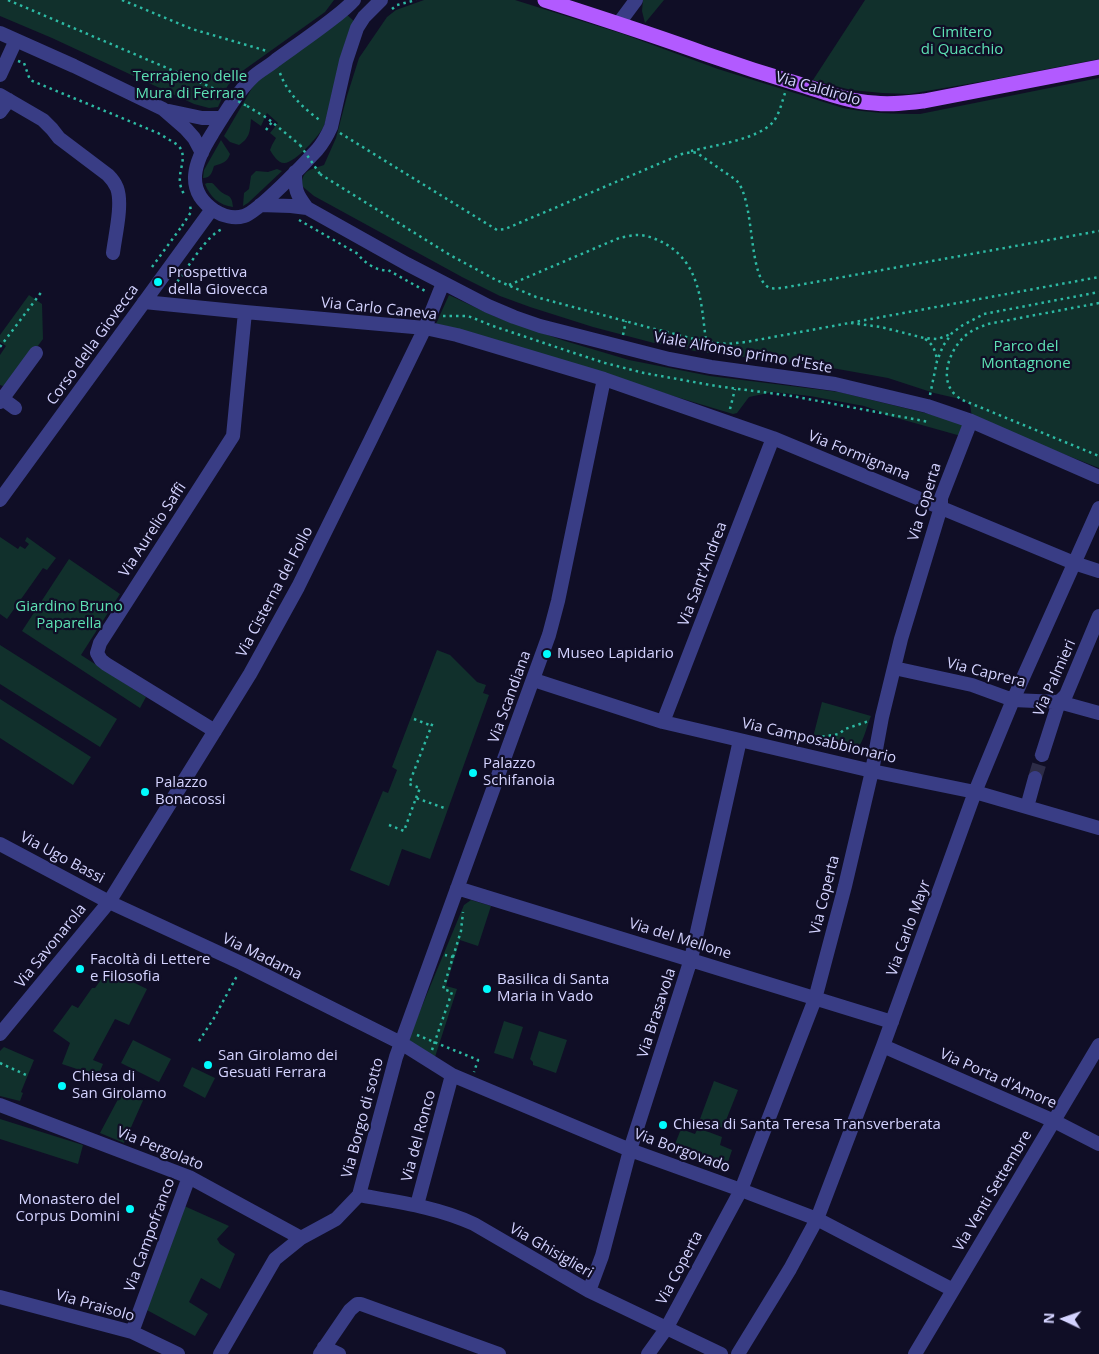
<!DOCTYPE html>
<html>
<head>
<meta charset="utf-8">
<style>
	body { margin:0 }
	#map { position:relative; width:1099px; height:1354px; overflow:hidden; background:#100e26; font-family:"Open Sans",sans-serif }
	canvas { display:block }
	.north { position:absolute; left:1039px; top:1294px; width:50px; height:50px; -webkit-text-stroke:4px #100e26; paint-order:stroke; rotate:273deg; font-size:14px; font-weight:700; line-height:20px; text-align:center; color:#d4d3ff }
	.north::after { content:''; display:block; margin:auto; width:18px; height:22px; background:#d4d3ff; clip-path:polygon(50% 0,100% 100%,50% 72%,0 100%) }
</style>
</head>
<body>
<div id="map">
<canvas width="1099" height="1354"></canvas>
<div class="north">N</div>
</div>
<script>
const ctx = document.querySelector('canvas').getContext('2d');
ctx.lineJoin = 'round';
function paint(path, color) {
  ctx.fillStyle = color;
  ctx.fill(path, 'evenodd');
}
function trace(path, color, width, dash) {
  ctx.strokeStyle = color;
  ctx.lineWidth = width;
  ctx.lineCap = dash ? 'butt' : 'round';
  ctx.setLineDash(dash || []);
  ctx.stroke(path);
}
function label(font, color, halo, rows, align = 'center') {
  ctx.font = font + ' "Open Sans",sans-serif';
  ctx.lineWidth = 4.5;
  ctx.setLineDash([]);
  ctx.textBaseline = 'middle';
  ctx.strokeStyle = halo;
  ctx.fillStyle = color;
  for (const [text, x, y, turn = 0] of rows) {
    ctx.save();
    ctx.translate(x, y);
    ctx.rotate((+turn || 0) * Math.PI / 180);
    ctx.textAlign = isNaN(turn) ? turn : align;
    if (halo) ctx.strokeText(text, 0, 0);
    ctx.fillText(text, 0, 0);
    ctx.restore();
  }
}
paint(new Path2D(`
	M 0,0 L 334,0 L 325,12 L 241,72 L 228,85 L 218,107 L 209,108 L 194,104 L 52,38 L 0,16 Z
	M 424,0 L 515,0 L 623,34 L 718,69 L 843,108 C 868,113 894,114 920,114 L 1099,78 L 1099,468 L 972,418 L 970,404 L 960,399 L 934,393 L 888,378 L 821,366 L 700,352 L 654,343 L 593,327 L 530,307 L 500,296 L 462,277 L 314,196 L 302,186 C 301,170 312,169 324,165 L 336,138 L 347,96 L 359,58 L 387,17 L 396,10 Z
	M 643,0 L 664,0 L 645,23 L 642,11 Z
	M 865,0 L 1099,0 L 1099,59 L 991,80 L 909,94 L 882,93 L 851,90 L 813,80 Z
	M 346,14 L 355,22 L 324,126 C 320,135 294,164 284,163 C 278,163 273,155 270,150 L 272,145 L 276,138 L 270,133 L 278,123 L 267,113 L 261,126 L 251,119 C 250,131 250,138 239,145 L 230,142 L 224,136 L 255,83 Z
	M 221,140 L 230,154 C 227,163 222,163 214,166 C 212,172 211,178 203,178 L 204,170 Z
	M 277,169 L 282,171 L 248,203 L 243,206 L 244,193 L 249,189 L 251,176 L 256,171 L 268,172 Z
	M 207,183 L 212,183 C 214,184 216,187 218,189 C 226,198 232,192 233,207 C 219,205 210,197 205,184 Z
	M 29,295 L 42,304 L 43,339 L 10,383 L 3,386 L 0,385 L 0,355 L 6,346 L 0,342 L 0,335 Z
	M 449,295 L 496,317 L 565,341 L 629,360 L 710,376 L 839,392 L 966,423 L 961,436 L 886,415 L 876,410 L 864,406 L 810,396 L 773,392 L 749,397 L 737,413 L 733,414 L 580,368 L 435,326 Z
	M 0,537 L 18,549 L 20,546 L 25,549 L 29,544 L 25,541 L 27,537 L 56,558 L 47,570 L 43,568 L 7,619 L 0,614 Z
	M 69,559 L 120,594 L 81,655 L 146,697 L 140,708 L 22,631 Z
	M 0,645 L 117,719 L 100,747 L 0,684 Z
	M 437,650 L 450,655 L 477,682 L 486,685 L 483,693 L 489,695 L 430,859 L 402,849 L 389,886 L 350,870 L 383,791 L 388,793 L 397,770 L 392,767 Z
	M 0,699 L 91,757 L 73,785 L 0,738 Z
	M 822,702 L 871,716 C 866,728 863,746 853,753 L 811,745 Z
	M 471,900 L 491,906 L 478,946 L 460,940 L 446,986 L 457,989 L 435,1057 L 407,1042 L 464,905 Z
	M 108,970 L 147,989 L 129,1025 L 115,1019 L 93,1060 L 103,1064 L 98,1076 L 62,1064 L 70,1043 L 53,1031 L 72,1005 L 78,1008 L 92,988 L 95,988 Z
	M 504,1021 L 523,1027 L 513,1059 L 494,1053 Z
	M 539,1031 L 567,1040 L 556,1073 L 533,1065 L 533,1062 L 530,1059 Z
	M 133,1040 L 171,1059 L 159,1082 L 121,1063 Z
	M 4,1047 L 34,1060 L 21,1092 L 23,1093 L 20,1101 L 0,1096 L 0,1051 Z
	M 192,1067 L 215,1078 L 205,1098 L 183,1086 Z
	M 714,1081 L 738,1090 L 723,1128 L 700,1119 Z
	M 124,1088 L 145,1096 L 124,1143 L 100,1133 Z
	M 0,1119 L 83,1145 L 78,1164 L 0,1139 Z
	M 698,1128 L 722,1137 L 720,1145 L 732,1150 L 726,1168 L 673,1149 L 681,1129 L 695,1134 Z
	M 182,1205 L 229,1226 L 217,1239 L 220,1244 L 235,1254 L 220,1289 L 201,1278 L 189,1302 L 208,1314 L 195,1336 L 145,1309 Z`), '#11302c');
trace(new Path2D(`
	M 1035,778 L 1042,755`), '#2d2c47', 14, [14, 7]);
trace(new Path2D(`
	M 8,0 L 195,80 L 221,92
	M 122,0 L 192,29 L 267,51
	M 392,9 L 397,5 L 416,0
	M 18,61 L 24,63 L 30,80 L 158,133 L 178,145 C 191,160 172,174 184,194
	M 280,73 C 287,93 304,109 321,121
	M 247,106 L 267,118 L 300,145
	M 266,130 L 272,122
	M 340,133 L 497,230 L 505,229 L 682,154 L 692,152 L 697,153 L 736,180 C 756,200 747,279 770,288 C 774,289 778,288 782,288 L 1099,231
	M 691,151 C 712,146 759,139 773,122 C 779,115 782,102 785,93
	M 320,174 L 450,255 L 496,280 L 536,297 L 651,328 L 706,342 L 728,344 L 746,342 L 1099,277
	M 299,220 L 358,254 C 363,262 378,272 388,270 L 427,292
	M 182,226 L 191,212 L 190,205
	M 152,267 L 182,226
	M 509,285 L 619,238 C 625,237 632,235 638,235 C 647,235 656,239 664,243 C 701,264 701,303 706,341
	M 173,286 L 177,282 C 187,269 208,233 223,229
	M 1099,303 L 988,324 C 980,327 971,330 964,337 C 951,349 940,375 952,391 C 954,394 958,397 960,399 L 1099,456
	M 443,316 L 468,316 L 493,326 L 568,351 L 605,363 L 644,373 L 716,386 L 792,396 L 929,422
	M 851,323 L 881,327 L 924,338 L 938,339 L 951,334
	M 623,335 L 626,321
	M 925,339 C 933,344 935,350 937,359
	M 0,347 L 43,290
	M 930,395 L 937,361 L 943,346 L 952,333 L 963,325 L 984,314 L 1099,292
	M 730,409 L 735,389
	M 414,719 L 432,726
	M 807,744 L 808,739 L 839,734 L 845,729 L 869,721
	M 416,798 L 420,788 L 409,784 L 433,722
	M 389,825 L 404,831 L 416,798 L 447,809
	M 453,957 L 461,931 L 463,912
	M 417,1035 L 478,1060 L 474,1072
	M 199,1041 L 214,1018 L 238,974
	M 432,1050 L 452,992 L 443,989 L 453,957 L 445,955
	M 0,1063 L 26,1075`), '#2db9a3', 2.5, [2.5, 4]);
trace(new Path2D(`
	M 354,0 C 347,8 339,14 331,20 C 313,34 294,47 276,60 C 269,66 261,70 254,76 C 238,91 223,116 212,134 C 195,161 183,190 215,211 C 223,216 234,219 244,216 C 258,212 305,163 317,150 C 323,143 327,136 331,127 L 346,61 L 357,28 L 364,17 L 381,0
	M 619,23 L 636,0
	M 0,33 L 74,66 L 163,109 L 186,129 L 194,138 L 202,153
	M 0,75 L 16,40
	M 0,95 L 43,120 L 52,129 L 59,138 L 108,175 C 112,179 115,183 117,188 C 123,204 115,236 113,253
	M 169,111 L 202,118 L 222,118
	M 0,112 L 9,100
	M 295,172 C 295,190 296,194 307,208
	M 260,205 L 291,206 L 307,208 L 407,264 L 488,306 L 514,317 L 540,326 L 669,359 L 711,367 L 835,384 L 927,406 L 971,421 L 1099,477
	M 144,302 L 245,312 L 425,328 L 457,335 L 604,379 L 773,438 L 1074,563 L 1099,571
	M 0,397 L 15,408
	M 0,402 L 36,353
	M 0,500 L 212,209
	M 894,668 L 972,685 L 1013,700 L 1059,702 L 1099,713
	M 534,680 L 663,722 L 872,771 L 975,792 L 1099,828
	M 663,722 L 773,438
	M 215,731 L 106,664 L 101,660 L 97,653 L 100,643 L 233,436 L 245,312
	M 1042,755 L 1059,702 L 1066,695 L 1099,616
	M 1027,807 L 1035,778
	M 0,844 L 109,902 L 241,963 L 401,1043 L 452,1075 L 630,1150 L 741,1190 L 817,1219 L 953,1290
	M 457,888 L 892,1022
	M 0,1034 L 109,902 L 250,674 L 298,587 L 370,441 L 425,328 L 443,283
	M 883,1046 L 1054,1121 L 1099,1144
	M 0,1105 L 189,1177 L 301,1238
	M 359,1195 C 398,1202 437,1207 474,1224 L 589,1291 L 721,1354
	M 417,1205 L 452,1075
	M 589,1291 L 602,1256 L 630,1150 L 691,959 L 740,740
	M 0,1297 L 132,1332 L 178,1354
	M 132,1332 L 189,1177
	M 324,1347 L 339,1354
	M 220,1354 L 275,1259 L 301,1238 L 336,1219 L 359,1195 L 396,1057 L 549,635 L 558,601 L 604,379
	M 320,1354 L 350,1310 L 357,1304 L 361,1304 L 499,1354
	M 648,1354 L 666,1329 L 741,1190 L 815,999 L 845,886 L 872,771 L 882,717 L 901,639 L 941,507 L 941,498 L 971,421
	M 738,1354 L 790,1269 L 817,1219 L 883,1046 L 975,792 L 1013,700 L 1099,508
	M 915,1354 L 1099,1045`), '#393d85', 14);
trace(new Path2D(`
	M 545,0 C 598,17 651,34 703,53 C 737,65 771,76 805,86 C 827,93 850,102 874,103 C 891,105 907,103 924,101 L 1099,67`), '#b25aff', 15);
trace(new Path2D(`
	M 221,92 L 247,106
	M 300,145 L 320,174`), '#2db9a3', 2.5, [2.5, 4]);
for (const [x, y, r, color] of [
	[158,282,5,"#00fcfe"],
	[547,654,5,"#00fcfe"],
	[473,773,5,"#00fcfe"],
	[145,792,5,"#00fcfe"],
	[80,969,5,"#00fcfe"],
	[487,989,5,"#00fcfe"],
	[208,1065,5,"#00fcfe"],
	[62,1086,5,"#00fcfe"],
	[663,1125,5,"#00fcfe"],
	[130,1209,5,"#00fcfe"]
]) {
  const dot = new Path2D();
  dot.arc(x, y, r, 0, 2 * Math.PI);
  ctx.fillStyle = color;
  ctx.fill(dot);
  trace(dot, '#100e26', 2);
}
label('15px', '#5de1b4', '#100e26', [
	["Cimitero",962,33],
	["di Quacchio",962,50],
	["Terrapieno delle",190,77],
	["Mura di Ferrara",190,94],
	["Parco del",1026,347],
	["Montagnone",1026,364],
	["Giardino Bruno",69,607],
	["Paparella",69,624]
]);
label('15px', '#d4d3ff', '#100e26', [
	["Via Caldirolo",818,89,16],
	["Via Carlo Caneva",379,309,6],
	["Corso della Giovecca",93,345,-54],
	["Viale Alfonso primo d'Este",743,353,10],
	["Via Formignana",859,456,22],
	["Via Coperta",925,502,-73],
	["Via Aurelio Saffi",153,530,-57],
	["Via Sant'Andrea",703,574,-69],
	["Via Cisterna del Follo",275,592,-62],
	["Via Caprera",986,673,14],
	["Via Palmieri",1055,678,-66],
	["Via Scandiana",510,697,-70],
	["Via Camposabbionario",819,741,13],
	["Via Ugo Bassi",62,858,28],
	["Via Coperta",825,895,-76],
	["Via Carlo Mayr",909,928,-70],
	["Via del Mellone",680,939,17],
	["Via Savonarola",51,946,-51],
	["Via Madama",262,957,26],
	["Via Brasavola",657,1013,-72],
	["Via Porta d'Amore",998,1079,24],
	["Via Borgo di sotto",363,1118,-75],
	["Via del Ronco",419,1136,-75],
	["Via Pergolato",160,1149,22],
	["Via Borgovado",682,1151,20],
	["Via Venti Settembre",993,1191,-59],
	["Via Campofranco",150,1235,-70],
	["Via Ghisiglieri",551,1251,30],
	["Via Coperta",680,1268,-62],
	["Via Praisolo",95,1306,16]
]);
label('15px', '#d4d3ff', '#100e26', [
	["Prospettiva",168,273],
	["della Giovecca",168,290],
	["Museo Lapidario",557,654],
	["Palazzo",483,764],
	["Schifanoia",483,781],
	["Palazzo",155,783],
	["Bonacossi",155,800],
	["Facoltà di Lettere",90,960],
	["e Filosofia",90,977],
	["Basilica di Santa",497,980],
	["Maria in Vado",497,997],
	["San Girolamo dei",218,1056],
	["Gesuati Ferrara",218,1073],
	["Chiesa di",72,1077],
	["San Girolamo",72,1094],
	["Chiesa di Santa Teresa Transverberata",673,1125],
	["Monastero del",120,1200,"right"],
	["Corpus Domini",120,1217,"right"]
], 'left');
</script>
</body>
</html>
